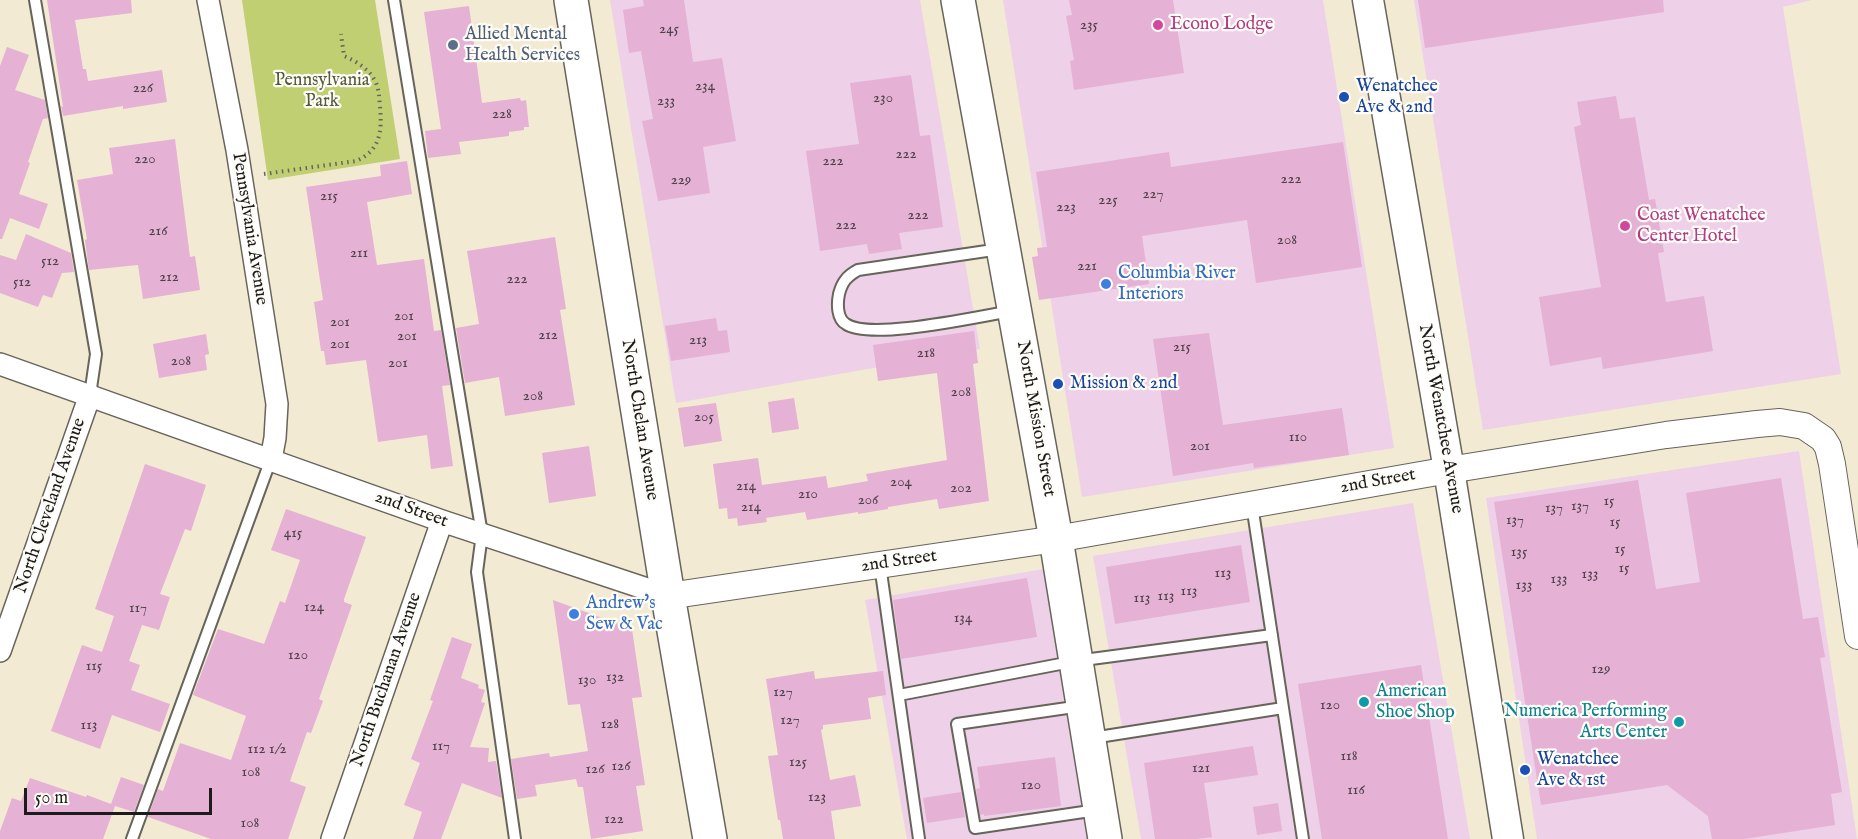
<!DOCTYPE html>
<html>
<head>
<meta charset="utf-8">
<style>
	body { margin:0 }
	#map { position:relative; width:1858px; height:839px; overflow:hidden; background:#f3ead3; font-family:"IM FELL English",serif }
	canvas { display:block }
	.scale { position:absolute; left:24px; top:788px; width:188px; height:27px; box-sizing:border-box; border:3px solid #1c1c1c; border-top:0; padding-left:8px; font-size:18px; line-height:21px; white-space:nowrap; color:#1c1c1c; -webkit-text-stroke:4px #fdfcf7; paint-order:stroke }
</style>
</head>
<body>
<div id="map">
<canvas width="1858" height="839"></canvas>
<div class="scale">50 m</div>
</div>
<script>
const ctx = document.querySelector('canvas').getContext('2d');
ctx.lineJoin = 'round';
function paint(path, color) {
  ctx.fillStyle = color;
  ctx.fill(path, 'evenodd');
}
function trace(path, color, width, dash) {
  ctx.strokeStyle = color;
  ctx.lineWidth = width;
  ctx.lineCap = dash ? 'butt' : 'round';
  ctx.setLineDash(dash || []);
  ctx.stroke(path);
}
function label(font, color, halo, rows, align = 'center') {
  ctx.font = font + ' "IM FELL English",serif';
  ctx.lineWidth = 4.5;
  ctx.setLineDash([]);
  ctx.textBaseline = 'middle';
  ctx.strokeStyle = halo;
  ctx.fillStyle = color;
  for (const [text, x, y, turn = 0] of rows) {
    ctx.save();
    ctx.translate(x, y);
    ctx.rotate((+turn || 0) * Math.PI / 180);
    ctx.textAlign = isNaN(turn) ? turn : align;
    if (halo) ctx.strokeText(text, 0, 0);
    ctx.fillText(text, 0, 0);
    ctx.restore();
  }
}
paint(new Path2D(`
	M 610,0 L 920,0 L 980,349 L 676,403 Z
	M 1003,0 L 1323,0 L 1394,448 L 1082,497 Z
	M 1414,0 L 1812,0 L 1783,7 L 1841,374 L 1483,430 Z
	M 1799,451 L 1857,839 L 1537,839 L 1486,498 Z
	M 1413,503 L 1470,839 L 1141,839 L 1093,556 Z
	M 1043,569 L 1087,839 L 907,839 L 865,600 Z`), '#eed0e8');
paint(new Path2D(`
	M 242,0 L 375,0 L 400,159 L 268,180 Z`), '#c0cf71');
paint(new Path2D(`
	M 47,0 L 131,0 L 132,13 L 75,20 L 83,69 L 86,69 L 88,81 L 162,70 L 167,102 L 123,109 L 123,106 L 63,116 L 61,106 L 63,107 Z
	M 643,0 L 684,0 L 693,62 L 722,58 L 736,141 L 703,147 L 710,193 L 658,201 L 642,121 L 653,119 L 641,51 L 629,53 L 623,10 L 644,6 Z
	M 1069,0 L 1173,0 L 1184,73 L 1074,90 L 1070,61 L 1074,60 L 1066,16 L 1072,15 Z
	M 1418,0 L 1663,0 L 1664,12 L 1425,48 Z
	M 469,6 L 482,103 L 520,98 L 521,101 L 526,100 L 529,127 L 524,127 L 524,130 L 509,132 L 509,136 L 459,142 L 461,154 L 428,158 L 425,131 L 441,129 L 424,12 Z
	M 7,47 L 29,55 L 15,90 L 45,100 L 48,118 L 43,119 L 28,162 L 30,163 L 19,194 L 48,204 L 39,229 L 10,218 L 2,239 L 0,239 L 0,66 Z
	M 911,75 L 920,136 L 930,135 L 943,227 L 899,233 L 902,249 L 869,254 L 867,244 L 820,251 L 806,151 L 859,144 L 850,83 Z
	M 1616,96 L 1620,119 L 1635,117 L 1649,200 L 1655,199 L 1664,252 L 1658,253 L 1666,302 L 1704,296 L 1713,351 L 1603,369 L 1601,357 L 1550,366 L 1539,297 L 1601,287 L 1574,127 L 1581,125 L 1577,102 Z
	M 175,139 L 190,257 L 195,256 L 200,290 L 143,299 L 138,265 L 89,270 L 85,240 L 87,239 L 77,180 L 113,174 L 109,148 Z
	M 1343,142 L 1362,267 L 1256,283 L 1247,220 L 1142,236 L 1149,284 L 1039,300 L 1032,257 L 1038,256 L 1037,248 L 1047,247 L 1036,172 L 1169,152 L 1171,167 Z
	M 407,161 L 412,194 L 367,202 L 377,265 L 424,259 L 434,331 L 441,330 L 450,385 L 442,386 L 453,466 L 431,469 L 427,435 L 378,442 L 366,360 L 326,365 L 324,351 L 321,351 L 314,302 L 323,300 L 306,187 L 381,176 L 380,165 Z
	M 26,234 L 71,253 L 74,272 L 62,273 L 52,298 L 43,295 L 38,307 L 0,293 L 0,255 L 16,260 Z
	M 555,237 L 566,309 L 560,310 L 575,405 L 505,416 L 499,377 L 465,383 L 456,328 L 479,324 L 467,251 Z
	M 716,318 L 718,331 L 727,330 L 730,352 L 671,361 L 665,326 Z
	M 974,331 L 978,363 L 973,364 L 989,501 L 939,509 L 937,499 L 888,507 L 888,509 L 858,514 L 858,512 L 807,520 L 805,512 L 766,518 L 767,522 L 738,526 L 737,518 L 728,519 L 727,508 L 719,509 L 713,464 L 758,458 L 762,485 L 826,476 L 828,488 L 868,481 L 866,474 L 947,460 L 937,373 L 878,381 L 873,345 Z
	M 1209,333 L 1223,425 L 1342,408 L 1349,455 L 1254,468 L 1253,463 L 1173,476 L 1153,339 Z
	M 206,334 L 209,354 L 205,355 L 207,370 L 159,378 L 153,344 Z
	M 794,398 L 799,429 L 772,433 L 768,402 Z
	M 716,403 L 722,441 L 684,447 L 678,408 Z
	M 589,446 L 596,496 L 549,503 L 542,453 Z
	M 145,464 L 206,485 L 191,531 L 185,529 L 160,594 L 170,597 L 159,630 L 142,625 L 129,661 L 140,665 L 131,690 L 170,704 L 160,732 L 112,715 L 100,749 L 51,731 L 82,645 L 102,652 L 114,616 L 95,609 Z
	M 1781,478 L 1803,619 L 1818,617 L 1825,657 L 1820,658 L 1842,792 L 1831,794 L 1835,825 L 1744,839 L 1712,839 L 1708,816 L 1667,785 L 1541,805 L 1494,502 L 1638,480 L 1656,589 L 1700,582 L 1686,493 Z
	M 286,509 L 366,537 L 344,599 L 344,602 L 352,605 L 319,699 L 323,701 L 311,733 L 307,732 L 290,781 L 306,787 L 288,839 L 211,839 L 148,817 L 158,789 L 163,791 L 180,743 L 231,760 L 246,716 L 193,695 L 218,629 L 264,644 L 280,601 L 285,603 L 300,560 L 271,550 Z
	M 1241,545 L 1250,602 L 1115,624 L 1106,567 Z
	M 1027,578 L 1037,637 L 901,659 L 893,600 Z
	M 553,600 L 632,629 L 642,697 L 632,698 L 645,785 L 636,786 L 643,831 L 591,839 L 583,787 L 578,787 L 576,779 L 535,785 L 537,796 L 517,799 L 511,759 L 549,753 L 550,757 L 588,751 L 580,704 L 568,705 Z
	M 452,637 L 472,644 L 461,678 L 479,685 L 478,688 L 485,690 L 481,702 L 485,703 L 470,747 L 489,748 L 488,762 L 496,761 L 502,798 L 462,783 L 441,839 L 413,839 L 422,812 L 404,805 L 420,763 L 411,759 L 433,701 L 430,700 Z
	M 1421,665 L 1448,839 L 1322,839 L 1298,684 Z
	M 814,671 L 815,679 L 883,671 L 886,695 L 868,698 L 871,719 L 823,725 L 823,729 L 821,730 L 830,780 L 855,775 L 861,806 L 831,811 L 835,839 L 783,839 L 780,820 L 778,820 L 768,756 L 778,755 L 766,679 Z
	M 1253,746 L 1258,775 L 1204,783 L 1212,837 L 1197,839 L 1155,839 L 1144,763 Z
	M 1055,757 L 1061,806 L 984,816 L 984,814 L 980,815 L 976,789 L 980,788 L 977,767 Z
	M 121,777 L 144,785 L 134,812 L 115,806 L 103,839 L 0,839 L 0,831 L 12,798 L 21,801 L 30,778 L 86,797 L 87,795 L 111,804 Z
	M 961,792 L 965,817 L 927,823 L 923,798 Z
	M 1278,803 L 1282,831 L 1257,835 L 1253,807 Z`), '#e5b1d4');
const service = new Path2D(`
	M 35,0 L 96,354 L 90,395
	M 394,0 L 482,534 L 477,572 L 515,839
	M 1000,249 L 858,270 C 847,276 842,282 839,294 C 837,304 837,319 846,324 C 870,341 980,316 1012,311
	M 1252,505 L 1303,839
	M 880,565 L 919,839
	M 899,695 L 1076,661 L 1272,635
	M 1081,706 L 957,724 L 975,828 L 1097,810
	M 1092,738 L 1283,708
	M 132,839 L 271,459`);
const minor = new Path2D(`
	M 208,0 L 237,150 L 277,404 L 275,438 L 271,459
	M 0,364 L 442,521 L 668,596
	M 0,651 L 90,395
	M 332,839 L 442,521`);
const tertiary = new Path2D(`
	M 668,596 L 1056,539 L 1449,470 L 1666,435 L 1757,424 L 1780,422 L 1804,426 L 1823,439 L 1828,447 L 1832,464 L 1858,636`);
const secondary = new Path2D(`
	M 1368,0 L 1449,470 L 1508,839`);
const primary = new Path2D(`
	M 571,0 L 668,596 L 710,839
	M 958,0 L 1056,539 L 1105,839`);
trace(service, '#67645c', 14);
trace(minor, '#67645c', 24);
trace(tertiary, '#67645c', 28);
trace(secondary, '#67645c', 33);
trace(primary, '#67645c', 36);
trace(new Path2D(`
	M 264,174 L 356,161 C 381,150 382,131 380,106 C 379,96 379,87 374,79 C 367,68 356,61 344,56 L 341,34`), '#67645c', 4, [1.5, 4.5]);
trace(service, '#fff', 10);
trace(minor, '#fff', 21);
trace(tertiary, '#fff', 26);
trace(secondary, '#fff', 30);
trace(primary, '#fff', 33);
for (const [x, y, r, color] of [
	[1158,25,6,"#d1479c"],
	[453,45,6,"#5c6f8a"],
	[1344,97,6,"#1a4fb4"],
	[1625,226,6,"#d1479c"],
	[1106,284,6,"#3f7fe0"],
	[1058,384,6,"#1a4fb4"],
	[574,614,6,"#3f7fe0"],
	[1364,702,6,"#0f9aa8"],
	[1679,722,6,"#0f9aa8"],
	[1525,770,6,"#1a4fb4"]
]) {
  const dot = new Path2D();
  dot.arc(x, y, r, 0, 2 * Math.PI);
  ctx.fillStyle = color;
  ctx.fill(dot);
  trace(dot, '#fdfcf7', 2);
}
label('15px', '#4e414a', null, [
	["235",1089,26],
	["245",669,30],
	["234",705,87],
	["226",143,89],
	["230",883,99],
	["233",666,102],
	["228",502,115],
	["222",906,155],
	["220",145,160],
	["222",833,162],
	["222",1291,180],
	["229",681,181],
	["227",1153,195],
	["215",329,197],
	["225",1108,201],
	["223",1066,208],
	["222",918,216],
	["222",846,226],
	["216",158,232],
	["208",1287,241],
	["211",359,254],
	["512",50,262],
	["221",1087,267],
	["212",169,278],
	["222",517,280],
	["512",22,283],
	["201",404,317],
	["201",340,323],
	["212",548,336],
	["201",407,337],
	["213",698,341],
	["201",340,345],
	["215",1182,348],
	["218",926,354],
	["208",181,362],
	["201",398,364],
	["208",961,393],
	["208",533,397],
	["205",704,418],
	["110",1298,438],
	["201",1200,447],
	["204",901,483],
	["214",746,487],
	["202",961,489],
	["210",808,495],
	["206",868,501],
	["15",1609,502],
	["137",1580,507],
	["214",751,508],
	["137",1554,509],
	["137",1515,521],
	["15",1615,523],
	["415",293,534],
	["15",1620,550],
	["135",1519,553],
	["15",1624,569],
	["113",1223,574],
	["133",1590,575],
	["133",1559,580],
	["133",1524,586],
	["113",1189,592],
	["113",1166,597],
	["113",1142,599],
	["124",314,608],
	["117",138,609],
	["134",963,619],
	["120",298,656],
	["115",94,667],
	["129",1601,670],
	["132",615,678],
	["130",587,681],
	["127",783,693],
	["120",1330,706],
	["127",790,721],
	["128",610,725],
	["113",89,726],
	["117",441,747],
	["112 1/2",267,750],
	["118",1349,757],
	["125",798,763],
	["126",621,767],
	["121",1201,769],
	["126",595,770],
	["108",251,773],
	["120",1031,786],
	["116",1356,791],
	["123",817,798],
	["122",614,820],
	["108",250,824]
]);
label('18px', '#b23c85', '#fdfcf7', [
	["Econo Lodge",1170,25],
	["Coast Wenatchee",1637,216],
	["Center Hotel",1637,237]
], 'left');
label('18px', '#4e5e75', '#fdfcf7', [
	["Allied Mental",465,35],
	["Health Services",465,56]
], 'left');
label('18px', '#555b3a', '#fdfcf7', [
	["Pennsylvania",322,81],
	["Park",322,102]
]);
label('18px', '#164399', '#fdfcf7', [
	["Wenatchee",1356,87],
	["Ave & 2nd",1356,108],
	["Mission & 2nd",1070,384],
	["Wenatchee",1537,760],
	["Ave & 1st",1537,781]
], 'left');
label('18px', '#1c1c1c', '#fdfcf7', [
	["Pennsylvania Avenue",249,229,81],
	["North Mission Street",1035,419,80],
	["North Wenatchee Avenue",1440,419,80],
	["North Chelan Avenue",639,420,81],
	["2nd Street",1378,482,-10],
	["North Cleveland Avenue",51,506,-71],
	["2nd Street",411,510,20],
	["2nd Street",899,562,-8],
	["North Buchanan Avenue",387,680,-71]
]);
label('18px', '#366cbe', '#fdfcf7', [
	["Columbia River",1118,274],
	["Interiors",1118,295],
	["Andrew's",586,604],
	["Sew & Vac",586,625]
], 'left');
label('18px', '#0d838f', '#fdfcf7', [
	["American",1376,692],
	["Shoe Shop",1376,713],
	["Numerica Performing",1667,712,"right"],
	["Arts Center",1667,733,"right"]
], 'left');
</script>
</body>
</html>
